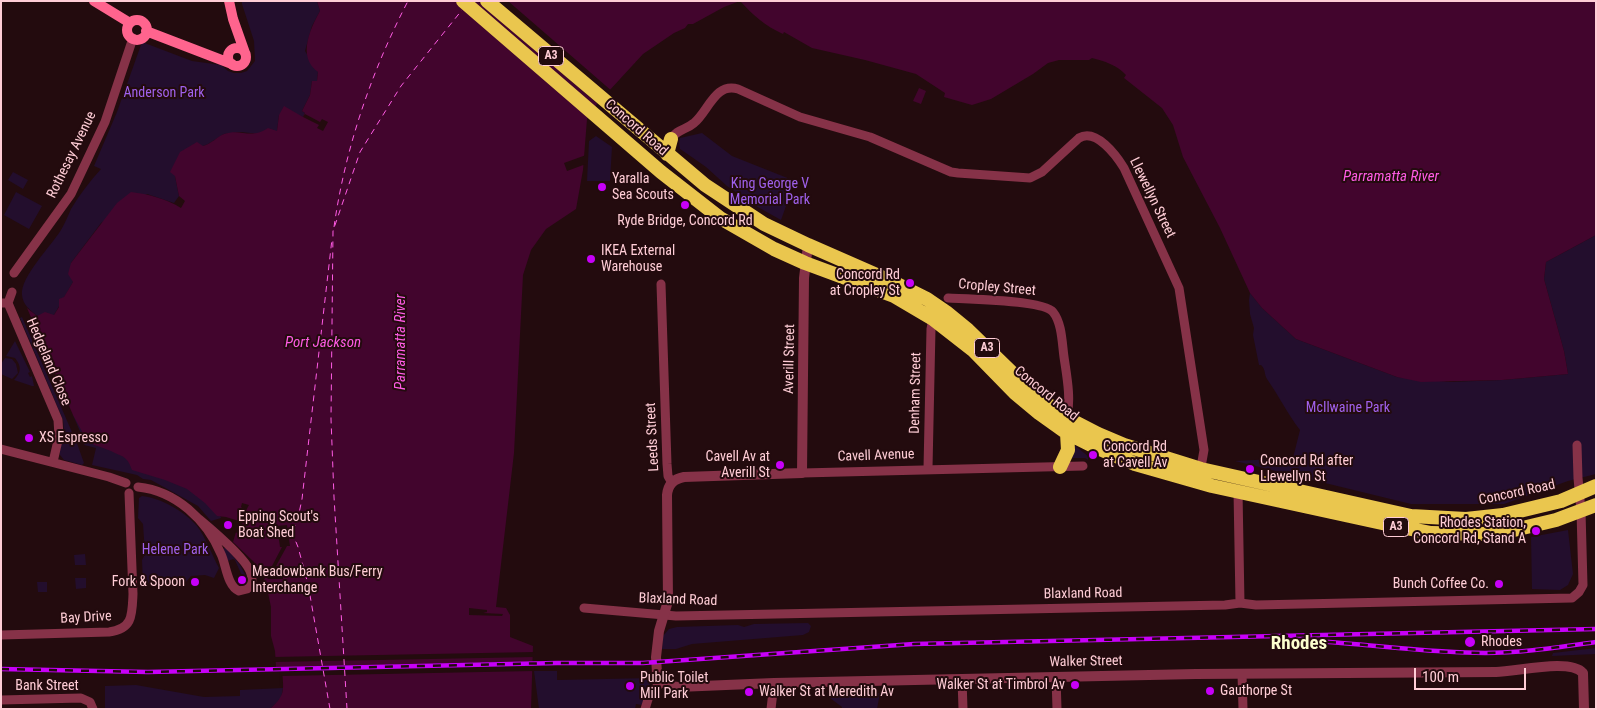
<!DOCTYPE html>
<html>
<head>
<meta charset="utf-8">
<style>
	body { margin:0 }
	#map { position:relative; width:1597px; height:710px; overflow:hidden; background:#230b0e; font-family:"Roboto Condensed",sans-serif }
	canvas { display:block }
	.frame { position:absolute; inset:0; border:2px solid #ffcdd6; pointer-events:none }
	.scale { position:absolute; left:1414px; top:668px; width:112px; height:22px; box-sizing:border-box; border:2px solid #ffcdd6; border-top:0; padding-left:6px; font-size:15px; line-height:18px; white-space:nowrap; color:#ffcdd6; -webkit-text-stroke:4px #230b0e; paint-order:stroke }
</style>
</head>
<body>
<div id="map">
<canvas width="1597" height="710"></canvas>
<div class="frame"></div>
<div class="scale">100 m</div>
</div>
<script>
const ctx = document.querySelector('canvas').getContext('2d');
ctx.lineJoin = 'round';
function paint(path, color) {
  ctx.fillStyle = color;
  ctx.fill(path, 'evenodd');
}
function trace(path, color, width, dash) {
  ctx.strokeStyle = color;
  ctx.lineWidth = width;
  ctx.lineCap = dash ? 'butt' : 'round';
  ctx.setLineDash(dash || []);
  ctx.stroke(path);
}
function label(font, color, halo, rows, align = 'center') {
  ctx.font = font + ' "Roboto Condensed",sans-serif';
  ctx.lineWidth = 4;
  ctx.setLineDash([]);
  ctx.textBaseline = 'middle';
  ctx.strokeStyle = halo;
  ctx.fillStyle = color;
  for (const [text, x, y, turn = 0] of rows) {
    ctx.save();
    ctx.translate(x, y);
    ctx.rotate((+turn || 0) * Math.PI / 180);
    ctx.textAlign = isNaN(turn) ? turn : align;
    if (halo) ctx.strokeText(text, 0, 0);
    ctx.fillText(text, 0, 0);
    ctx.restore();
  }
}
paint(new Path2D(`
	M 242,1 L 317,1 L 320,11 L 312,26 L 305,51 L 318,72 L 317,81 L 312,81 L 310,95 L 302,111 L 305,113 L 303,117 L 279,115 L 277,131 L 259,134 L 241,132 L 224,134 L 208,144 L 203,146 L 175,176 L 179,196 L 174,203 L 147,194 L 101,223 L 71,263 L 73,282 L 54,315 L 37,316 C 30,310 23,305 22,295 C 20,277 52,245 61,230 C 65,223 68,216 71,209 C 80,194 90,181 101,169 L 94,166 L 117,112 L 142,42 L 192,61 L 221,65 L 228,71 L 234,73 L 241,73 L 247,71 L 255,61 L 254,41 L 242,4 Z
	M 702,133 L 732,156 L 795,181 L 781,220 L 756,206 L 727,186 L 706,167 L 686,153 L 680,149 L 679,142 L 680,138 Z
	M 596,136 L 612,147 L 610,181 L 587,181 L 589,141 Z
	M 13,172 L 28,180 L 23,189 L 8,180 Z
	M 16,192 L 42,206 L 29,229 L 4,215 Z
	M 1596,235 L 1596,474 L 1568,481 L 1504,504 L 1411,504 L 1235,461 L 1293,458 L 1300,430 C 1287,413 1279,396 1267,379 C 1264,374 1266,370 1261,365 L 1259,365 L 1253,335 L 1254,328 L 1250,314 L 1249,300 L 1250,293 L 1262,308 L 1296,339 L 1397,377 L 1450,382 L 1502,380 L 1568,374 L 1564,351 L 1544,279 L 1546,262 Z
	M 22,317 L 78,446 L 84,463 L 82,465 L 64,460 L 60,455 L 60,451 L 64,431 L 63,420 L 20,318 Z
	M 15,341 L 30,372 L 28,373 L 30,377 L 32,376 L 34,386 L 32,386 L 14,380 C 21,372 22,367 15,358 L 6,356 Z
	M 5,358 L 12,359 L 16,364 L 18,373 L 12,379 L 1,374 L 1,364 Z
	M 73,415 L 86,419 L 218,507 L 221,518 L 211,521 L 198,506 L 151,480 L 143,479 L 137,475 L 92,465 L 96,448 L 84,445 L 85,443 Z
	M 1073,444 L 1089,457 L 1088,460 L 1085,458 L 1071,458 Z
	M 142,496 C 161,498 184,511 197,526 C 205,536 213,557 219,568 L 214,578 L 205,575 L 191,576 L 186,582 L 143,583 L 142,560 L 145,554 L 143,524 L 138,518 L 139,498 Z
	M 1568,530 L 1573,574 L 1568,585 L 1560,590 L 1532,589 L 1531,537 Z
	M 226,547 L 240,565 L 247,578 L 243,578 L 235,560 L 233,559 L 228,561 L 223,549 Z
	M 85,554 L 86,565 L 75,565 L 74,555 Z
	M 75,578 L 86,578 L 86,588 L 76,589 Z
	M 37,582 L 47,582 L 47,592 L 38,592 Z
	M 808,623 L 811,626 L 809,632 L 803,635 L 692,644 L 676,649 L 662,649 L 663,636 L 669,629 L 677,627 L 738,625 L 744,627 L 754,624 Z
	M 1596,648 L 1596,654 L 1552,656 L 1553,653 Z
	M 534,671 L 557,671 L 557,680 L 653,678 L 653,679 L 646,691 L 642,705 L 636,704 L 635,709 L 539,709 Z
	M 136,685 L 204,697 L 240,696 L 240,690 L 283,688 L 281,699 L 270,709 L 105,709 L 105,686 Z
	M 880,693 L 877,709 L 842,709 L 842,707 L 826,695 Z`), '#230e2d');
paint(new Path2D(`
	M 317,1 L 1596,1 L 1596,235 L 1546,262 L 1544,279 L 1564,351 L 1568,374 L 1502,380 L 1421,382 L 1397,377 L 1296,339 L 1262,308 L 1250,293 L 1220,228 L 1183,157 L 1173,125 L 1162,108 L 1124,78 L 1126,75 C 1117,65 1104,61 1092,58 L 1089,60 L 1059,60 L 1048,63 L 1033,74 L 991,99 L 972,105 L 944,97 L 945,93 L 916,74 L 865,60 L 812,48 L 784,32 L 783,34 C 765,26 753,15 740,1 L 724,7 L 693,24 L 688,24 L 685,28 L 674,33 L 643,54 L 597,104 L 587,119 L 583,170 L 576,209 L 546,229 L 531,250 L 523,275 L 514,453 L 496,607 L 506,608 L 510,615 L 510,637 L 533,646 L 531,709 L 270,709 C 287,694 283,689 282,668 L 276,667 L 275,651 L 271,636 L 271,607 L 268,593 L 263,582 L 265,578 L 254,562 L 233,542 L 236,532 L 242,522 L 226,517 L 217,516 L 205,503 L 187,489 L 165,480 L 132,470 C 127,455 122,457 111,451 C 105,449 101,447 94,445 L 89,439 L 85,437 L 73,415 L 27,308 L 37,316 L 45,312 L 54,315 L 59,307 L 59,299 L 64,297 L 73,282 L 68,274 L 71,263 L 117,203 L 131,192 C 148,194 167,199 181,208 L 185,201 L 179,196 L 175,176 L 170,172 L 180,152 L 197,142 L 203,146 C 211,144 217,137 224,134 C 242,128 250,140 268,128 L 277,131 L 279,115 L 284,106 L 303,117 L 305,113 L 302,111 L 310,95 L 312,81 L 317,81 L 318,72 C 297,57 310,29 320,11 Z
	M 919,88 L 926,91 L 921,104 L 913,101 Z`), '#42052d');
paint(new Path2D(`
	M 478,1 L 508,1 L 613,92 L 599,105 Z
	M 305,114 L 320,122 L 322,119 L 328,122 L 323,131 L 317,128 L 319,125 L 303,117 Z
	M 586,155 L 586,164 L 567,171 L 564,163 Z
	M 242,503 L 249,505 L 243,516 L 243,522 L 238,533 L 234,532 L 237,530 L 239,524 L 237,523 L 242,508 L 241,507 Z
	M 287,525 L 290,546 L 287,546 L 276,566 L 283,566 L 283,579 L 268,579 L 258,568 L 272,566 L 282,547 L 280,547 L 277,526 Z
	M 469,608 L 487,610 L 487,612 L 483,613 L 503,614 L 502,616 L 469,615 Z
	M 535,652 L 535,657 L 273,662 L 273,657 Z
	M 535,662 L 534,671 L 281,676 L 281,686 L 280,686 L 279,670 L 275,669 L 274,667 Z`), '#230b0e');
trace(new Path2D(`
	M 334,227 C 345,149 371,72 408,1
	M 330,709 L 308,584 L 298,547 L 296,542 L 288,534 L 297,523 L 302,499 L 332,239
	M 347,709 L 334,497 L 331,419 L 333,231 L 360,152 L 401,86 L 462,10`), '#ff5be4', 1, [6, 5]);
trace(new Path2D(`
	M 671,139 C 677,129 686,130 694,123 C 708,112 715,82 738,89 L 800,117 L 870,137 L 951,172 L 958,173 L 1030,178 L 1042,172 L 1079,138 C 1096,128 1116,155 1124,168 L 1179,288 L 1204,450 L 1200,473
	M 14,273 L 71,194 L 105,122 L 133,38
	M 661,284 L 667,464 L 668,476 L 672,483
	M 948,298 C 966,299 1044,300 1053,312 C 1062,323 1062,343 1064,357 C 1067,378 1071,397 1067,418
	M 1,303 L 8,303 L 58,420 L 59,436 L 53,462
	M 8,303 L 12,292
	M 1,449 L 109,477 L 126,483
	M 928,468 L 931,329 L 933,319
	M 802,473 L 1083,466
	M 138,487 C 176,491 207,520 221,554 C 226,564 227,586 239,591 L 247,589 C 253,584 253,578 250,571 C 244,557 211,529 199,519
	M 1238,491 L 1240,603
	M 584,608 L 676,616 L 1225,605 L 1240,603 L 1256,605 L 1572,598 L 1579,592 L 1583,585 L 1581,511 L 1578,478 L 1577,445
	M 1,635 L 109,632 C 133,629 132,615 133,594 L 129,493
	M 1242,674 L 1243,709
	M 1056,677 L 1057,709
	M 962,679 L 963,709
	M 1,700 L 81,698 L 90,702 L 93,709
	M 645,709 L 650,693 L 662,682
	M 771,709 L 774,683`), '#863248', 9);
trace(new Path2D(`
	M 808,245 L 804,278 L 802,473 L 684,477 C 674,479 668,484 667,495 L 668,601 L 659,631 L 656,657 L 657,673 L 662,682 L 670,686 L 678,687 L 774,683 L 1196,674 L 1496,672 C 1516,672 1570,658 1583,673 L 1584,709`), '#863248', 10);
trace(new Path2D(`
	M 94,1 L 130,23
	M 229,1 L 233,19 L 245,53
	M127 30a10 10 0 1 1 20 0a10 10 0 1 1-20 0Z
	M 146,31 L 232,64
	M228 57a9 9 0 1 1 18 0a9 9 0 1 1-18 0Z`), '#ff648e', 10);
trace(new Path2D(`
	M 463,1 L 661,172 L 720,218 L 774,249 L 805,263 L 894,296 L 933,319 L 974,351 L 1015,393 L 1039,413 L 1067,433 L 1093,446 L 1135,464 L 1212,486 L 1391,525 L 1431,533 L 1486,534 L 1514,530 L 1556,520 L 1596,505
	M 487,1 L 705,185 L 764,224 L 808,245 L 897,284 L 927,299 L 946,312 L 968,330 L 1035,395 L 1067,418 L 1098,434 L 1124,445 L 1201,469 L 1411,516 L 1466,519 L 1503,515 L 1561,501 L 1596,486
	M 667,154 L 671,139
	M 1060,467 L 1068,450 L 1067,433`), '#eac64e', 14);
const rail = new Path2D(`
	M 1312,641 C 1370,644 1427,653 1485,653 C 1522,653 1559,647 1596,642
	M 1,669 L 148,672 L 557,663 L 643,663 L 914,644 L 1596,629`);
trace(rail, '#c700f8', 4.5);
trace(rail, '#230b0e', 2.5, [8]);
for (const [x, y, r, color] of [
	[602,187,5,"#c700f8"],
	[685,205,5,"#c700f8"],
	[591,259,5,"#c700f8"],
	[910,283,5,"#c700f8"],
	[29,438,5,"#c700f8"],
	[1093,455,5,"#c700f8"],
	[780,465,5,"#c700f8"],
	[1250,469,5,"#c700f8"],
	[228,525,5,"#c700f8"],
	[1536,531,5,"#c700f8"],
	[242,580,5,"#c700f8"],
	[195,582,5,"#c700f8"],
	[1499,584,5,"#c700f8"],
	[1470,642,6,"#c700f8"],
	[1075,685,5,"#c700f8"],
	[630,686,5,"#c700f8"],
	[1210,691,5,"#c700f8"],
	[749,692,5,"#c700f8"]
]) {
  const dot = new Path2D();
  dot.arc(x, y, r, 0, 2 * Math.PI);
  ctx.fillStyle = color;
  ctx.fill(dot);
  trace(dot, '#230b0e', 2);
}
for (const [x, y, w] of [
	[551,56,25],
	[987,348,25],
	[1396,527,25]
]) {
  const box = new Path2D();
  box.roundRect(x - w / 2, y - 9.5, w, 19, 4);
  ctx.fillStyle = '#230b0e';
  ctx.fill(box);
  trace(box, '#ffcdd6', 1);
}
label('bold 12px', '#ffcdd6', null, [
	["A3",551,56],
	["A3",987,348],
	["A3",1396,527]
]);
label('14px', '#a061ec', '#230b0e', [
	["Anderson Park",164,93],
	["King George V",770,184],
	["Memorial Park",770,200],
	["McIlwaine Park",1348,408],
	["Helene Park",175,550]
]);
label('14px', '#ffcdd6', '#230b0e', [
	["Concord Road",636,128,41],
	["Rothesay Avenue",72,155,-64],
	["Llewellyn Street",1152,198,64],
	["Cropley Street",997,288,5],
	["Averill Street",790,359,-89],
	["Hedgeland Close",48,362,67],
	["Denham Street",916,393,-89],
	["Concord Road",1046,394,39],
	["Leeds Street",653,437,-93],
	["Cavell Avenue",876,456,-2],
	["Concord Road",1517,493,-12],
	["Blaxland Road",1083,594,-1],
	["Blaxland Road",678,600,2],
	["Bay Drive",86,618,-3],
	["Walker Street",1086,662,-1],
	["Bank Street",47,686]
]);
label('14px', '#ffcdd6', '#230b0e', [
	["Yaralla",612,179],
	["Sea Scouts",612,195],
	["Ryde Bridge, Concord Rd",685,221,"center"],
	["IKEA External",601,251],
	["Warehouse",601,267],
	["Concord Rd",900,275,"right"],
	["at Cropley St",900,291,"right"],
	["XS Espresso",39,438],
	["Concord Rd",1103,447],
	["at Cavell Av",1103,463],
	["Cavell Av at",770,457,"right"],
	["Averill St",770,473,"right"],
	["Concord Rd after",1260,461],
	["Llewellyn St",1260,477],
	["Epping Scout's",238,517],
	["Boat Shed",238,533],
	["Rhodes Station,",1526,523,"right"],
	["Concord Rd, Stand A",1526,539,"right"],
	["Meadowbank Bus/Ferry",252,572],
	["Interchange",252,588],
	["Fork & Spoon",185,582,"right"],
	["Bunch Coffee Co.",1489,584,"right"],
	["Rhodes",1481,642],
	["Public Toilet",640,678],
	["Mill Park",640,694],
	["Walker St at Timbrol Av",1065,685,"right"],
	["Gauthorpe St",1220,691],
	["Walker St at Meredith Av",759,692]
], 'left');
label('italic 15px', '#ff5be4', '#230b0e', [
	["Parramatta River",1391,177],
	["Parramatta River",401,342,-90],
	["Port Jackson",323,343]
]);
label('bold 19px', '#fcffcf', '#230b0e', [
	["Rhodes",1299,644]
]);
</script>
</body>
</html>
